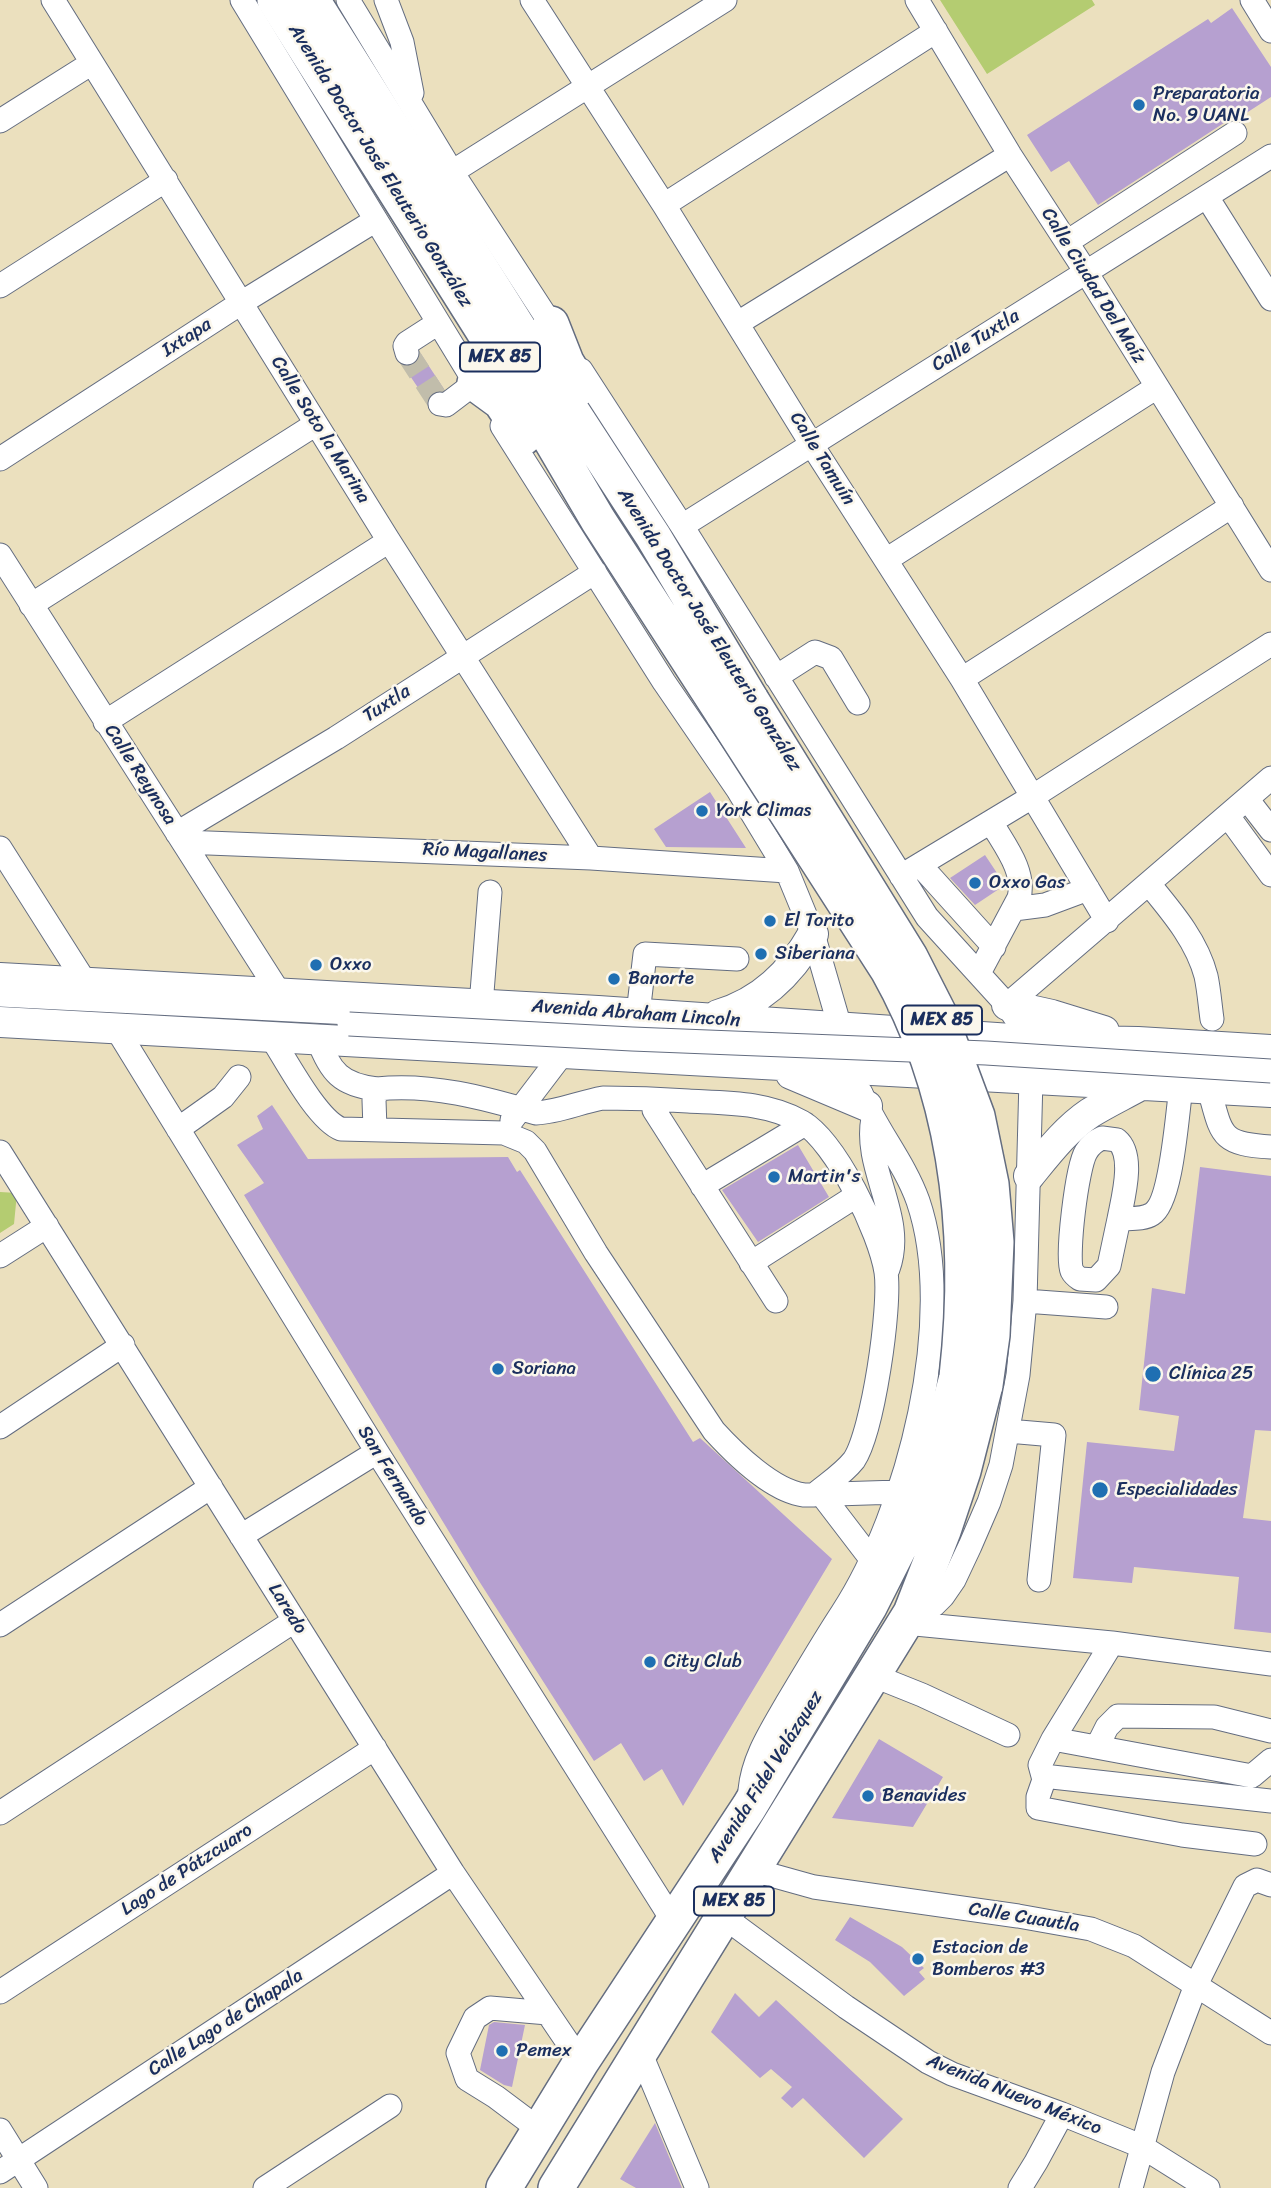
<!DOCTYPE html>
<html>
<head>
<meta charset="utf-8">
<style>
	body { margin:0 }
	canvas { display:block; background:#ebe0be }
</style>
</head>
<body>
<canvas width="1271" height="2188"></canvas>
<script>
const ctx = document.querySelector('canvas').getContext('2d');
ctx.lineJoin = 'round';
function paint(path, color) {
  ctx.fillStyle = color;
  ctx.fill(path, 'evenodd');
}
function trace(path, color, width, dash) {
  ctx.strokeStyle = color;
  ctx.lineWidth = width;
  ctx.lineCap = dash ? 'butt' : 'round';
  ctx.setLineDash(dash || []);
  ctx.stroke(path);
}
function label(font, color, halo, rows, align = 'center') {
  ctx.font = font + ' Sriracha,sans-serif';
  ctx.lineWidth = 5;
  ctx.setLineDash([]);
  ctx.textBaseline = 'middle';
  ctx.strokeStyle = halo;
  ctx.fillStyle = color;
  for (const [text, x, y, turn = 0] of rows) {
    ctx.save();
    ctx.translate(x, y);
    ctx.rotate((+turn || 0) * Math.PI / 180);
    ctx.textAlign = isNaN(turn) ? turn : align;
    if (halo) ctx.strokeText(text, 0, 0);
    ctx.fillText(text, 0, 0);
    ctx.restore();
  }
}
paint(new Path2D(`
	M 940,0 L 1092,0 L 1095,5 L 987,74 Z
	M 0,1192 L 17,1193 L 14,1224 L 0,1233 Z`), '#b4cc71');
paint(new Path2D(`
	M 1232,8 L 1271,67 L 1271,97 L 1237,119 L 1227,121 L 1098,205 L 1069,161 L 1051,172 L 1027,135 L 1208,19 L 1211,23 Z
	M 421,354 L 444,389 L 434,391 L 427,401 L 404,367 L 417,363 Z
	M 710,792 L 746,848 L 666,847 L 654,829 Z
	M 985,855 L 1005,885 L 975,905 L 950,878 Z
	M 272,1105 L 308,1159 L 508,1157 L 517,1172 L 520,1170 L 693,1442 L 700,1438 L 832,1559 L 683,1806 L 662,1769 L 644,1781 L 621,1743 L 594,1761 L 479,1581 L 244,1195 L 264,1183 L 237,1145 L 263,1129 L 257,1116 Z
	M 798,1145 L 829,1197 L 758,1242 L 722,1190 Z
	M 1200,1167 L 1271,1176 L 1271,1431 L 1255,1430 L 1243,1518 L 1271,1521 L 1271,1633 L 1234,1629 L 1239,1577 L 1134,1567 L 1132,1583 L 1073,1578 L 1087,1442 L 1174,1451 L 1179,1416 L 1139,1410 L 1152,1288 L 1185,1294 Z
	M 879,1739 L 943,1777 L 913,1827 L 832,1818 Z
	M 850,1917 L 902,1947 L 924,1968 L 919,1972 L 925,1979 L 904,1996 L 870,1962 L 835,1940 Z
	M 735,1993 L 759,2017 L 776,2000 L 903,2119 L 864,2158 L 803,2098 L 792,2108 L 781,2098 L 792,2087 L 771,2069 L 760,2078 L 711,2032 Z
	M 494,2022 L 525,2025 L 512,2087 L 504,2085 L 480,2070 L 489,2025 Z
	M 655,2123 L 682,2188 L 636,2188 L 620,2179 Z`), '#b6a0d0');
trace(new Path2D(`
	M 407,353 L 440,404`), '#c1bdab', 23, [23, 11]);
const minor = new Path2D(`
	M 53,0 L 389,541 L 591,858
	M 242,0 L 482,394
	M 348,0 L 452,172 L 558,335
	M 386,0 L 402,42 L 412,93
	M 532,0 L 664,205 L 812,445 L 962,679 L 1107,921
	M 917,0 L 1010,155 L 1086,272 L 1271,570
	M 1252,0 L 1271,31
	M 0,121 L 92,63
	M 452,172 L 725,0
	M 1207,197 L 1271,299
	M 664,205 L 936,31
	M 1067,242 L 1235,133
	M 0,286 L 166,180
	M 738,323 L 1010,155
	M 407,353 L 405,346 L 407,343 L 438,323
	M 581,370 L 682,526 L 927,917 L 1007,1005 L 1017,1020 L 1026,1040 L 1031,1079 L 1025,1301 L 1018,1375 L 1001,1465 L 989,1502 L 970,1546 L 954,1580 L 943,1596 L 934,1605 L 911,1613
	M 440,404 L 446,405 L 475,383
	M 502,426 L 664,682 L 738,790 L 787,871 L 813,934 L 844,1041
	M 0,459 L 241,303 L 376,220
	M 682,526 L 1271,156
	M 0,555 L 280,994
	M 886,560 L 1157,387
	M 31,605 L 316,424
	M 776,677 L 815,652 L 831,658 L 858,703
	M 962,679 L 1232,506
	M 105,722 L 389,541
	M 1247,799 L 1271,830
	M 1228,816 L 1271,875
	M 177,833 L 336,738 L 595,572
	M 183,842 L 591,858 L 787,871
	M 0,848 L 85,982
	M 920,865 L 994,947
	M 901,876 L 1032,797 L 1271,644
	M 1149,884 C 1172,912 1197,941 1206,976 C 1209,990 1210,1005 1212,1019
	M 1014,909 L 1045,905 L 1088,889
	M 979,973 L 1019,898 C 1026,871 1004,845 991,822
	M 0,995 L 350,1013
	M 481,1005 L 490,892
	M 1007,1005 L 1271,778
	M 638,1014 L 645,954 L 737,959
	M 116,1028 L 377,1452 L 673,1921
	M 271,1037 C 286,1060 317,1120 341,1129 L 504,1133 L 526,1142 L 535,1151 L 596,1253 L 714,1431 C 735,1454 773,1491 804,1495 L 899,1492
	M 318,1039 C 330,1072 341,1085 377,1089
	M 1209,1089 C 1222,1135 1219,1144 1271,1147
	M 654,1110 L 776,1301
	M 873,1118 C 863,1170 907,1217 888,1269
	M 512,1120 L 563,1053
	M 178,1129 L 223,1097 L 239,1077
	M 375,1129 L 374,1100 L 377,1089 C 430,1083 485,1098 536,1113 C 559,1112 580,1102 603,1098 C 631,1098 660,1099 688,1101 C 727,1103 767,1102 802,1122 C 836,1142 880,1233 886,1272 C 891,1307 873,1431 854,1460 C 843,1474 827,1484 814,1495
	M 0,1152 L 453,1873 L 581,2062
	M 702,1186 L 805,1124
	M 1119,1219 C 1123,1198 1135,1155 1117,1140 L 1102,1138 C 1095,1141 1090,1145 1086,1152 C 1077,1167 1066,1257 1072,1271 C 1074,1275 1077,1277 1080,1279 L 1096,1280 L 1109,1266 L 1119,1219 C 1129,1218 1143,1220 1152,1214 C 1172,1202 1177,1113 1181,1088
	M 0,1256 L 47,1226
	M 751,1263 L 856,1196
	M 1025,1301 L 1106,1307
	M 0,1427 L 123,1345
	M 1008,1431 L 1054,1435 L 1039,1580
	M 822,1495 L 871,1559
	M 241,1536 L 377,1452
	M 905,1623 L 1112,1643 L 1271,1664
	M 0,1625 L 211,1487
	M 1112,1643 L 1053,1739 L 1040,1765 L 1043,1776 L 1271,1801
	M 872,1675 L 922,1695 L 1008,1735
	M 1053,1739 L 1252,1776 L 1271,1760
	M 1097,1747 L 1107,1727 L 1118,1716 L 1214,1717 L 1271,1731
	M 1045,1777 L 1038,1797 L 1038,1808 L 1182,1835 L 1255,1844
	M 750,1790 C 753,1758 771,1731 787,1703 C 805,1673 823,1642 842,1613 C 908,1512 958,1318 918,1201 C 904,1162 877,1131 861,1093
	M 0,1813 L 294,1621
	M 753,1870 L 814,1887 L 1018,1916 L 1091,1929 L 1134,1946 L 1271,2033
	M 724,1917 L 846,2007 L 928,2062 L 952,2074 L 1062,2114 L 1141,2146 L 1208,2188
	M 0,1992 L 375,1748
	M 640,2052 L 697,2188
	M 0,2130 L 36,2188
	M 540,2130 L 496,2097 L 467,2079 L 458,2053 L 475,2018 L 490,2008 L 548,2013
	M 0,2172 L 453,1873
	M 265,2188 L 390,2106
	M 1020,2188 L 1036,2162 L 1062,2114
	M 1131,2188 L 1163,2072 L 1196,1985 L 1245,1886 L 1257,1880 L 1271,1885`);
const major = new Path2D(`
	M 0,978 L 598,1011 L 1026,1040 L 1138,1042 L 1271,1050
	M 1007,1005 L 1052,1015 L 1104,1031
	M 718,1015 C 762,1002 791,973 813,934
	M 0,1022 L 1271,1092
	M 791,1074 L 867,1106
	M 1029,1176 C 1047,1154 1066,1129 1090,1113 C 1106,1103 1123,1095 1139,1086`);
const highway = new Path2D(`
	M 275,0 L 534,411 L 598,520 L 724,715
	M 312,0 L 532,350 L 653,536 L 751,700
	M 551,324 L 566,362 L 581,387
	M 475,383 L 501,402 L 524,437
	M 504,2188 L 581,2062 L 749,1807 L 869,1607 L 915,1516 L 929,1480 L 957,1377
	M 556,2188 L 911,1613 L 943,1531 L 963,1471 L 985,1385`);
trace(minor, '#646d80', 25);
trace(major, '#646d80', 32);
trace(highway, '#646d80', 38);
trace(minor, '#fff', 23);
trace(major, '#fff', 30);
trace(highway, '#fff', 35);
const minorBridge = new Path2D(`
	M 349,1024 L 632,1039 L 986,1053 L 1271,1071`);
const highwayBridge = new Path2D(`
	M 751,700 L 910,957 L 939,1014 L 977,1116 L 991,1184 L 996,1242 L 992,1335 L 985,1385
	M 724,715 L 888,970 C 959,1096 973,1236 957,1377`);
trace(minorBridge, '#646d80', 25, []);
trace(highwayBridge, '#646d80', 38, []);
trace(minorBridge, '#fff', 23);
trace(highwayBridge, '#fff', 35);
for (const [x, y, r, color] of [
	[1139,105,7,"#1f6fb2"],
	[702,811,7,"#1f6fb2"],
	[975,883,7,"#1f6fb2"],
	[770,921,7,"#1f6fb2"],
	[761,954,7,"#1f6fb2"],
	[316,965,7,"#1f6fb2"],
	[614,979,7,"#1f6fb2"],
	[774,1177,7,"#1f6fb2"],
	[498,1369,7,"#1f6fb2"],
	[1153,1374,9,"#1f6fb2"],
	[1100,1490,9,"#1f6fb2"],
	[650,1662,7,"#1f6fb2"],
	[868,1796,7,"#1f6fb2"],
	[918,1959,7,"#1f6fb2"],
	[502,2051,7,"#1f6fb2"]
]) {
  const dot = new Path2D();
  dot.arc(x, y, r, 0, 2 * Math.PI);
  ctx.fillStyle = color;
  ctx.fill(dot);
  trace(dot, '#fbf7ec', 2.5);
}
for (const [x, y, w] of [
	[500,357,80],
	[942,1020,80],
	[734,1901,80]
]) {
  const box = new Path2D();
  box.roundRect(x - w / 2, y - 14.5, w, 29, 5);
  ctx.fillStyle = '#fbf7ec';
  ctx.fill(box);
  trace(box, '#1b2f5e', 2);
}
label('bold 18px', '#1b2f5e', null, [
	["MEX 85",500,357],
	["MEX 85",942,1020],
	["MEX 85",734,1901]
]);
label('19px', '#1b2f5e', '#fbf7ec', [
	["Preparatoria",1153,94],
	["No. 9 UANL",1153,116],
	["York Climas",716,811],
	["Oxxo Gas",989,883],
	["El Torito",784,921],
	["Siberiana",775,954],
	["Oxxo",330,965],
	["Banorte",628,979],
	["Martin's",788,1177],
	["Soriana",512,1369],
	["Clínica 25",1169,1374],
	["Especialidades",1116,1490],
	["City Club",664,1662],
	["Benavides",882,1796],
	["Estacion de",932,1948],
	["Bomberos #3",932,1970],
	["Pemex",516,2051]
], 'left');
label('19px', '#1b2f5e', '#fbf7ec', [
	["Avenida Doctor José Eleuterio González",380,166,58],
	["Calle Ciudad Del Maíz",1093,286,58],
	["Ixtapa",187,338,-33],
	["Calle Tuxtla",976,341,-32],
	["Calle Soto la Marina",320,430,58],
	["Calle Tamuín",822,459,58],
	["Avenida Doctor José Eleuterio González",709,630,58],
	["Tuxtla",387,704,-33],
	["Calle Reynosa",140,775,57],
	["Río Magallanes",485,853,3],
	["Avenida Abraham Lincoln",636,1014,4],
	["San Fernando",392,1476,58],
	["Laredo",287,1609,58],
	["Avenida Fidel Velázquez",766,1777,-58],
	["Lago de Pátzcuaro",187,1870,-33],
	["Calle Cuautla",1024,1918,9],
	["Calle Lago de Chapala",226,2023,-33],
	["Avenida Nuevo México",1014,2095,22]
]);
</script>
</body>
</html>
